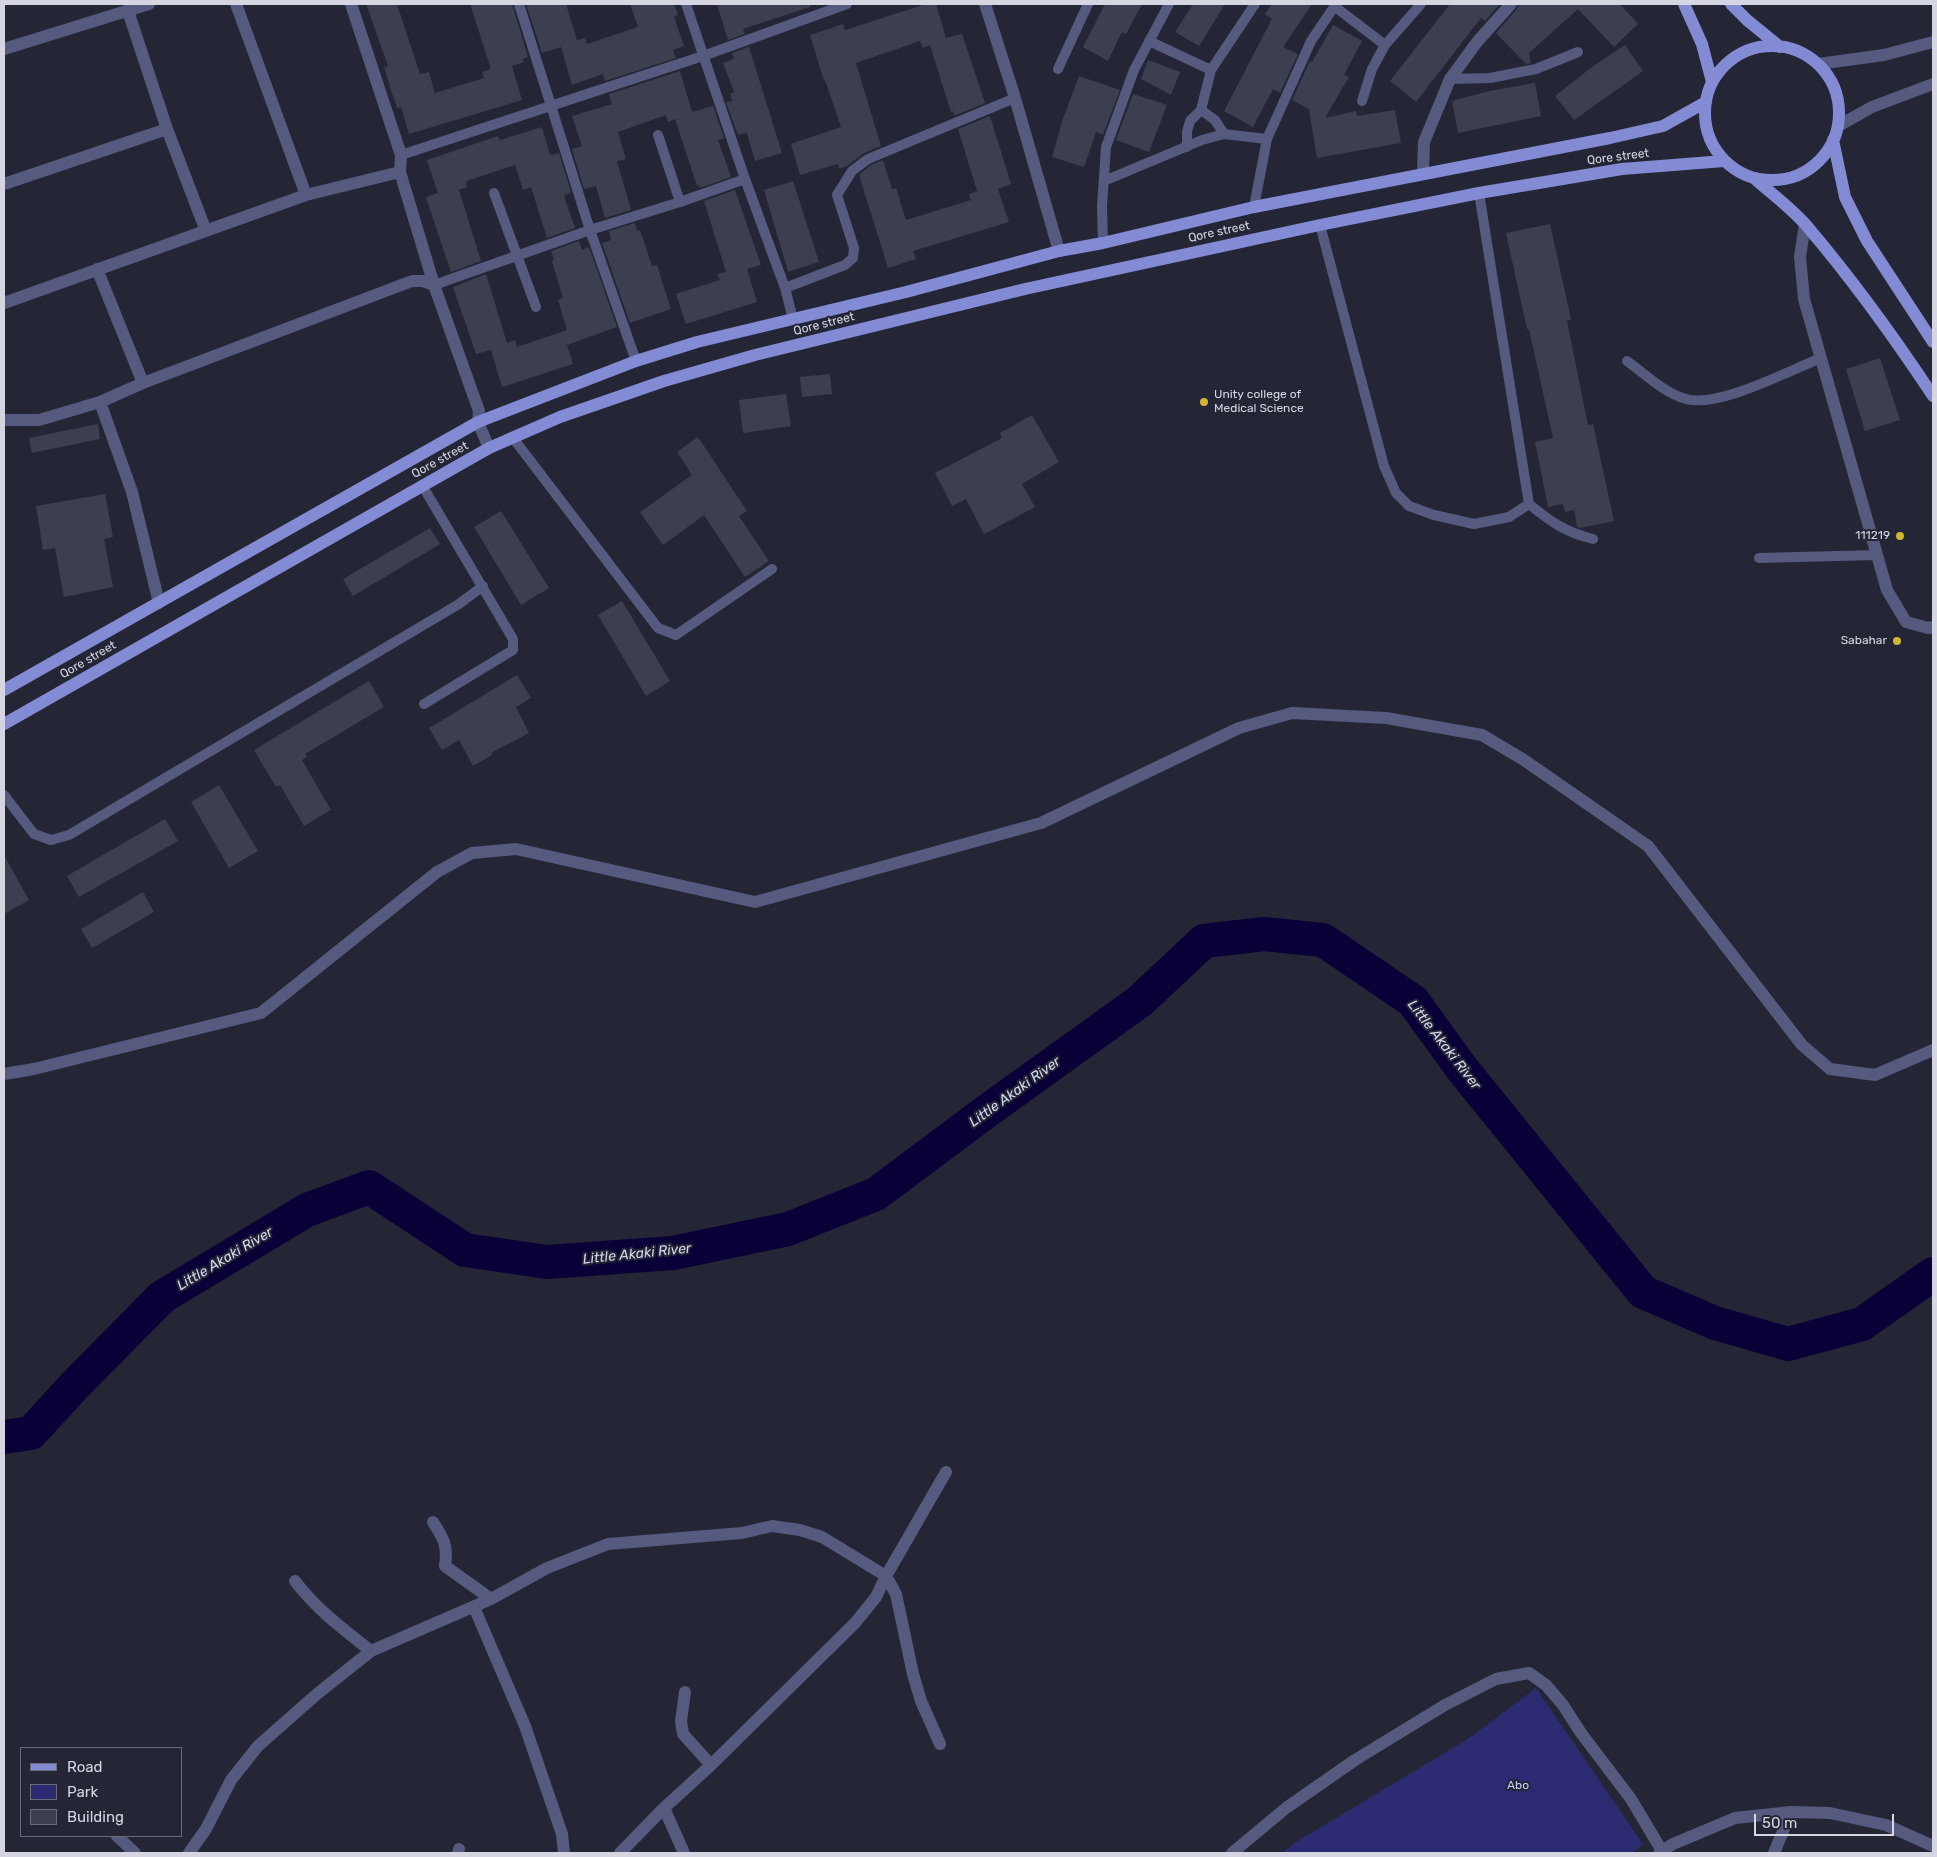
<!DOCTYPE html>
<html>
<head>
<meta charset="utf-8">
<style>
	body { margin:0 }
	#map { position:relative; width:1937px; height:1857px; overflow:hidden; background:#242636; font-family:Rubik,sans-serif }
	canvas { display:block }
	.frame { position:absolute; inset:0; border:5px solid #d5d6e1; pointer-events:none }
	.legend { position:absolute; left:20px; top:1747px; width:162px; height:90px; box-sizing:border-box; background:#242636; border:1px solid #6b6c7a; margin:0; padding:6px 9px; list-style:none; font-size:15px; color:#d5d6e1 }
	.legend li { display:flex; align-items:center; gap:10px; height:25px }
	.legend b { width:25px; border:1px solid #6b6c7a }
	.scale { position:absolute; left:1754px; top:1814px; width:140px; height:22px; box-sizing:border-box; border:2px solid #d5d6e1; border-top:0; padding-left:6px; font-size:15px; line-height:18px; white-space:nowrap; color:#d5d6e1; -webkit-text-stroke:4px #242636; paint-order:stroke }
</style>
</head>
<body>
<div id="map">
<canvas width="1937" height="1857"></canvas>
<div class="frame"></div>
<ul class="legend">
<li><b style="height:6px;background:#838bd5"></b>Road</li>
<li><b style="height:14px;background:#2c2b72"></b>Park</li>
<li><b style="height:14px;background:#3c3f4f"></b>Building</li>
</ul>
<div class="scale">50 m</div>
</div>
<script>
const ctx = document.querySelector('canvas').getContext('2d');
ctx.lineJoin = 'round';
function paint(path, color) {
  ctx.fillStyle = color;
  ctx.fill(path, 'evenodd');
}
function trace(path, color, width, dash) {
  ctx.strokeStyle = color;
  ctx.lineWidth = width;
  ctx.lineCap = dash ? 'butt' : 'round';
  ctx.setLineDash(dash || []);
  ctx.stroke(path);
}
function label(font, color, halo, rows, align = 'center') {
  ctx.font = font + ' Rubik,sans-serif';
  ctx.lineWidth = 4;
  ctx.setLineDash([]);
  ctx.textBaseline = 'middle';
  ctx.strokeStyle = halo;
  ctx.fillStyle = color;
  for (const [text, x, y, turn = 0] of rows) {
    ctx.save();
    ctx.translate(x, y);
    ctx.rotate((+turn || 0) * Math.PI / 180);
    ctx.textAlign = isNaN(turn) ? turn : align;
    if (halo) ctx.strokeText(text, 0, 0);
    ctx.fillText(text, 0, 0);
    ctx.restore();
  }
}
paint(new Path2D(`
	M 1536,1688 L 1643,1844 L 1632,1853 L 1282,1853 L 1293,1844 L 1468,1739 Z`), '#2c2b72');
trace(new Path2D(`
	M 4,1437 L 31,1433 L 75,1385 L 162,1297 L 307,1210 L 369,1187 L 465,1250 L 547,1262 L 673,1253 L 788,1229 L 876,1194 L 987,1111 L 1140,1001 L 1204,941 L 1264,934 L 1323,940 L 1413,1001 L 1463,1070 L 1643,1292 L 1715,1323 L 1788,1344 L 1862,1324 L 1933,1274`), '#0a0037', 34);
paint(new Path2D(`
	M 366,4 L 397,4 L 420,74 L 429,72 L 435,93 L 484,78 L 482,72 L 491,69 L 470,4 L 512,4 L 528,57 L 523,59 L 524,62 L 512,66 L 522,100 L 409,134 L 401,107 L 397,108 L 392,93 L 384,67 L 388,66 Z
	M 526,4 L 566,4 L 577,40 L 585,38 L 587,44 L 638,27 L 630,4 L 674,4 L 678,15 L 674,17 L 684,46 L 673,50 L 676,58 L 605,81 L 603,74 L 572,85 L 561,47 L 542,53 Z
	M 717,4 L 810,4 L 810,7 L 743,29 L 745,34 L 728,40 Z
	M 926,4 L 936,4 L 946,38 L 962,34 L 985,103 L 954,116 L 953,111 L 951,112 L 930,45 L 923,48 L 920,41 L 856,63 L 881,146 L 864,153 L 847,166 L 839,169 L 838,164 L 800,175 L 791,144 L 841,127 L 825,80 L 824,81 L 810,35 L 843,24 L 845,30 Z
	M 1105,4 L 1142,4 L 1126,34 L 1122,32 L 1108,61 L 1083,47 Z
	M 1193,4 L 1225,4 L 1199,46 L 1175,32 Z
	M 1272,4 L 1312,4 L 1283,47 L 1298,54 L 1280,93 L 1273,89 L 1253,127 L 1224,111 L 1272,19 L 1265,14 Z
	M 1450,4 L 1500,4 L 1485,21 L 1481,18 L 1416,102 L 1390,81 Z
	M 1519,4 L 1620,4 L 1638,24 L 1614,47 L 1578,9 L 1529,53 L 1531,63 L 1526,64 L 1496,33 L 1517,9 Z
	M 1333,25 L 1362,41 L 1344,75 L 1349,77 L 1325,118 L 1356,111 L 1357,116 L 1395,110 L 1401,143 L 1317,158 L 1309,109 L 1292,100 L 1310,61 L 1312,62 Z
	M 1625,45 L 1643,71 L 1574,120 L 1555,96 L 1592,67 Z
	M 749,47 L 782,153 L 755,161 L 747,133 L 738,135 L 726,102 L 732,101 L 730,94 L 734,92 L 723,63 L 734,59 L 732,53 Z
	M 1148,60 L 1180,72 L 1171,95 L 1141,79 Z
	M 680,71 L 692,112 L 713,106 L 724,138 L 718,140 L 731,177 L 700,188 L 699,185 L 697,186 L 675,119 L 668,122 L 666,115 L 618,132 L 626,159 L 617,161 L 631,210 L 605,218 L 596,186 L 584,189 L 572,149 L 582,146 L 572,116 L 612,104 L 609,94 Z
	M 1079,76 L 1120,90 L 1103,135 L 1096,132 L 1084,167 L 1052,157 L 1063,119 Z
	M 1535,83 L 1541,116 L 1458,133 L 1452,101 L 1489,91 Z
	M 1133,94 L 1167,105 L 1149,152 L 1116,140 Z
	M 990,116 L 1011,184 L 998,189 L 1009,222 L 913,251 L 916,259 L 888,268 L 859,175 L 871,165 L 883,160 L 892,189 L 896,188 L 906,220 L 971,200 L 969,194 L 977,191 L 958,129 Z
	M 542,127 L 550,155 L 559,153 L 571,192 L 564,196 L 575,228 L 547,238 L 531,187 L 523,190 L 515,165 L 466,181 L 467,187 L 459,190 L 481,261 L 451,272 L 426,197 L 438,193 L 427,160 L 498,136 L 500,140 Z
	M 793,181 L 819,262 L 788,272 L 764,190 Z
	M 735,190 L 761,265 L 747,269 L 757,302 L 686,324 L 676,294 L 720,280 L 717,274 L 726,272 L 704,201 Z
	M 635,223 L 637,231 L 640,230 L 652,266 L 657,265 L 671,309 L 630,323 L 602,243 L 611,240 L 609,231 Z
	M 1550,224 L 1571,319 L 1567,321 L 1588,425 L 1593,424 L 1614,521 L 1580,528 L 1577,527 L 1574,510 L 1565,512 L 1563,504 L 1548,507 L 1535,442 L 1553,438 L 1529,329 L 1527,329 L 1506,233 Z
	M 579,241 L 582,250 L 589,247 L 617,327 L 567,345 L 573,364 L 502,387 L 491,350 L 476,354 L 453,287 L 486,274 L 507,343 L 515,340 L 517,347 L 567,330 L 558,300 L 563,298 L 552,261 L 554,260 L 551,251 Z
	M 1880,358 L 1900,420 L 1865,431 L 1846,369 Z
	M 830,374 L 832,394 L 802,397 L 800,377 Z
	M 786,394 L 791,426 L 743,433 L 739,400 Z
	M 1032,415 L 1059,462 L 1022,484 L 1035,507 L 984,534 L 966,499 L 952,506 L 935,473 L 1002,438 L 1000,433 Z
	M 98,424 L 100,439 L 32,453 L 29,438 Z
	M 698,437 L 747,511 L 739,516 L 769,561 L 745,577 L 704,515 L 663,545 L 640,512 L 692,475 L 677,452 Z
	M 105,494 L 113,537 L 104,539 L 113,587 L 64,597 L 55,548 L 43,550 L 36,506 Z
	M 501,511 L 549,588 L 521,605 L 474,527 Z
	M 430,528 L 440,544 L 353,596 L 343,579 Z
	M 622,601 L 670,681 L 646,696 L 598,615 Z
	M 517,675 L 531,698 L 516,707 L 529,733 L 491,753 L 492,755 L 473,766 L 459,740 L 442,750 L 429,728 Z
	M 369,681 L 384,707 L 305,754 L 307,757 L 302,760 L 331,810 L 304,826 L 280,785 L 276,787 L 254,750 Z
	M 219,785 L 258,851 L 229,868 L 191,802 Z
	M 165,819 L 178,841 L 79,897 L 67,876 Z
	M 4,855 L 29,900 L 4,914 Z
	M 143,892 L 154,912 L 92,948 L 81,929 Z`), '#3c3f4f');
trace(new Path2D(`
	M 519,4 L 590,230 L 636,361
	M 686,4 L 745,179 L 785,288 L 793,319
	M 1334,6 L 1385,45
	M 1149,41 L 1211,70
	M 1058,69 L 1088,4
	M 1450,79 L 1490,78 L 1536,69 L 1578,52
	M 1362,101 L 1372,69 L 1385,45 L 1421,4
	M 1201,110 L 1215,120 L 1224,134
	M 658,135 L 680,202
	M 1187,147 L 1187,132 L 1190,121 L 1201,110 L 1211,70 L 1255,4
	M 401,155 L 703,56 L 847,4
	M 1104,181 L 1202,140 L 1224,134 L 1267,139
	M 494,193 L 536,307
	M 1479,193 L 1529,504 C 1551,522 1565,532 1593,539
	M 1254,207 L 1267,139 L 1311,41 L 1336,4
	M 1320,225 L 1384,466 L 1396,493 L 1409,506 L 1434,515 L 1474,524 L 1509,517 L 1529,504
	M 1103,243 L 1102,206 L 1106,147 L 1134,70 L 1169,4
	M 434,285 L 590,230 L 680,202 L 745,179
	M 785,288 L 845,265 L 853,258 L 854,248 L 837,195 L 852,171 L 868,159 L 1015,98
	M 1627,361 C 1645,374 1664,393 1686,399 C 1719,408 1788,371 1821,358
	M 513,438 L 658,628 L 676,635 L 772,569
	M 422,485 L 513,639 L 513,650 L 424,704
	M 1759,558 L 1877,555
	M 4,795 L 34,834 L 51,840 L 69,835 L 459,604 L 483,586`), '#565a7e', 10);
trace(new Path2D(`
	M 236,4 L 306,195
	M 351,4 L 401,155 L 400,172 L 434,285 L 479,411 L 478,422 L 489,448
	M 985,4 L 1015,98 L 1059,251
	M 128,11 L 167,129 L 206,231
	M 4,49 L 149,4
	M 1423,173 L 1424,142 L 1450,79 L 1477,42 L 1511,4
	M 4,184 L 167,129
	M 1805,224 L 1800,257 L 1804,299 L 1887,590 L 1906,622 L 1928,628 L 1933,627
	M 97,269 L 143,383
	M 4,303 L 306,195 L 400,172
	M 100,402 L 132,492 L 159,603
	M 4,420 L 39,420 L 100,402 L 143,383 L 412,281 L 423,281 L 434,285
	M 4,1074 L 34,1069 L 261,1013 L 437,872 L 472,853 L 516,849 L 755,902 L 1041,823 L 1239,728 L 1292,713 L 1386,718 L 1482,735 L 1524,760 L 1648,846 L 1802,1045 L 1830,1069 L 1875,1075 L 1933,1050
	M 433,1522 C 444,1539 448,1546 445,1566 L 491,1599
	M 295,1581 C 316,1609 343,1629 371,1651
	M 474,1607 L 525,1726 L 562,1834 L 564,1853
	M 685,1692 L 681,1721 L 683,1734 L 711,1765
	M 664,1808 L 684,1853
	M 117,1836 L 135,1853
	M 189,1853 L 206,1829 L 231,1780 L 258,1746 L 317,1694 L 371,1651 L 491,1599 L 547,1568 L 608,1544 L 742,1533 L 772,1526 L 800,1530 L 822,1537 L 886,1576 L 896,1594 L 913,1674 L 921,1701 L 940,1744
	M 458,1853 L 459,1849
	M 620,1853 L 664,1808 L 711,1765 L 855,1623 L 876,1597 L 886,1576 L 946,1472
	M 1232,1853 L 1286,1808 L 1355,1760 L 1445,1705 L 1496,1679 L 1529,1673 L 1546,1685 L 1563,1705 L 1581,1733 L 1631,1799 L 1662,1851
	M 1659,1853 L 1673,1844 L 1735,1818 L 1791,1812 L 1830,1813 L 1886,1825 L 1933,1846
	M 1774,1853 L 1791,1812`), '#565a7e', 12);
trace(new Path2D(`
	M 1818,64 L 1884,55 L 1933,42
	M 1838,126 L 1872,107 L 1933,84`), '#565a7e', 12);
trace(new Path2D(`
	M 1684,4 L 1702,44 L 1712,82
	M 1731,4 L 1747,20 L 1780,47
	M1705 113a67 67 0 1 1 134 0a67 67 0 1 1-134 0Z
	M 1833,140 L 1845,197 L 1867,241 L 1933,342
	M 1755,179 C 1772,194 1791,208 1806,225 C 1852,279 1894,337 1933,396
	M 4,690 L 478,422 L 636,361 L 697,342 L 906,292 L 1059,251 L 1103,243 L 1254,207 L 1610,138 L 1663,126 L 1706,102
	M 4,724 L 489,448 L 560,417 L 664,381 L 755,355 L 1025,289 L 1320,225 L 1479,193 L 1622,169 L 1724,161`), '#838bd5', 12);
for (const [x, y, r, color] of [
	[1204,402,5,"#d0b836"],
	[1900,536,5,"#d0b836"],
	[1897,641,5,"#d0b836"]
]) {
  const dot = new Path2D();
  dot.arc(x, y, r, 0, 2 * Math.PI);
  ctx.fillStyle = color;
  ctx.fill(dot);
  trace(dot, '#242636', 2);
}
label('12px', '#d5d6e1', '#242636', [
	["Qore street",1618,157,-7],
	["Qore street",1219,232,-12],
	["Qore street",824,324,-14],
	["Qore street",440,460,-29],
	["Qore street",88,660,-30]
]);
label('12px', '#d5d6e1', '#242636', [
	["Unity college of",1214,395,"left"],
	["Medical Science",1214,409,"left"],
	["111219",1890,536],
	["Sabahar",1887,641]
], 'right');
label('12px', '#c9d0fe', '#242636', [
	["Abo",1518,1786]
]);
label('italic 14px', '#d4d8ef', '#242636', [
	["Little Akaki River",1444,1045,52],
	["Little Akaki River",1015,1092,-36],
	["Little Akaki River",637,1254,-6],
	["Little Akaki River",225,1259,-31]
]);
</script>
</body>
</html>
